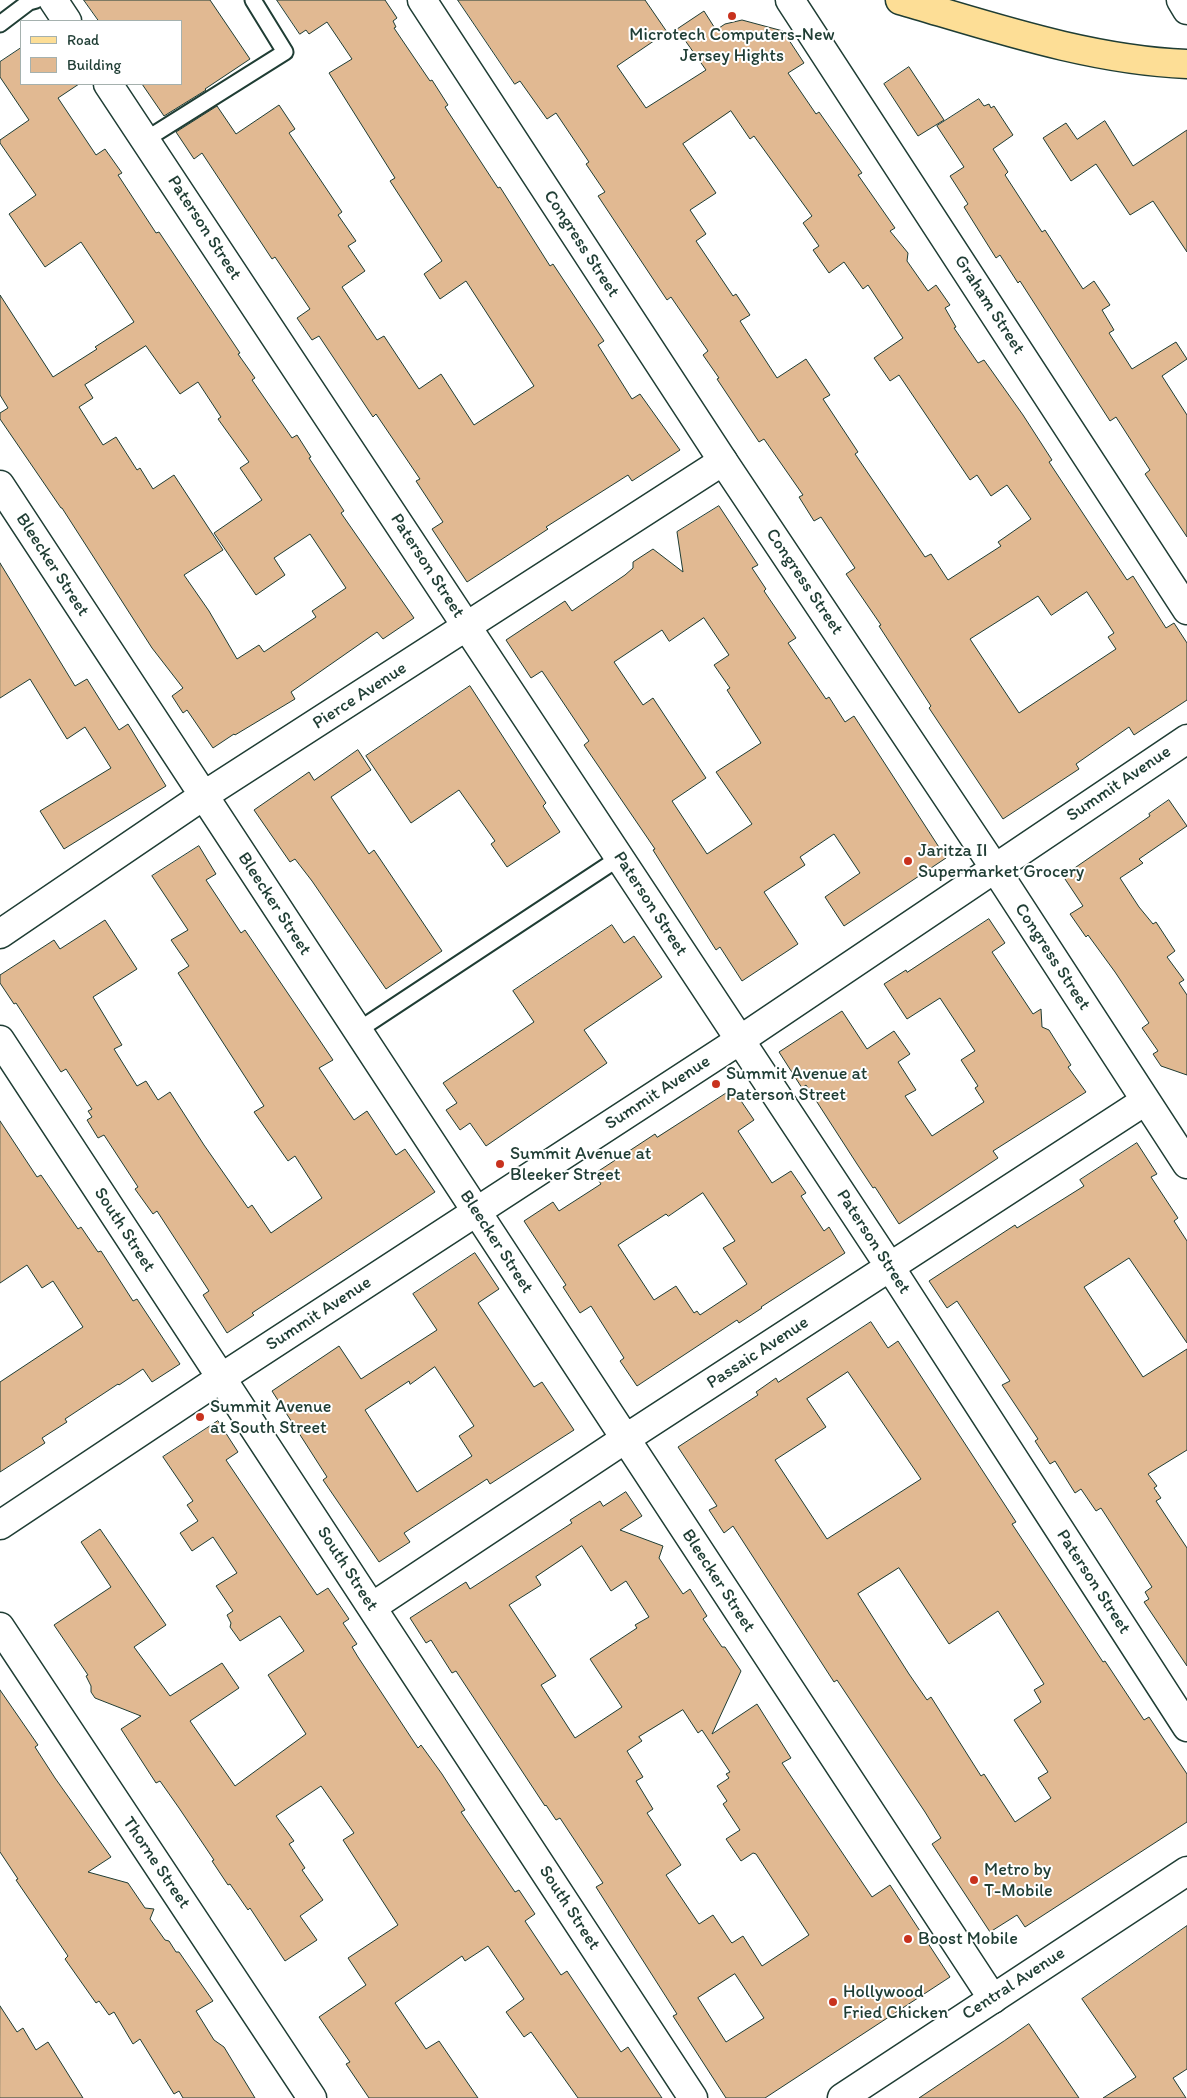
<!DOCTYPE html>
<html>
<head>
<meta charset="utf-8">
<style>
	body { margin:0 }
	#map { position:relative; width:1187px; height:2098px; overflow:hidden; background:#fff; font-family:Itim,sans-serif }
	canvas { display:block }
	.legend { position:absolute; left:20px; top:20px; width:162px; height:65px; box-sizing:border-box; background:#fff; border:1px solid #a5b1ae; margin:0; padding:6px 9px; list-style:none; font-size:15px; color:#1f3d34 }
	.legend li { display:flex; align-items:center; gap:10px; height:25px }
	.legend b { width:25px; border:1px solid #a5b1ae }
</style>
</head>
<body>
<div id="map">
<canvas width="1187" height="2098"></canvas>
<ul class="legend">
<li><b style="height:6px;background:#fdde96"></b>Road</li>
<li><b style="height:14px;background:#e1b992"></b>Building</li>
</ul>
</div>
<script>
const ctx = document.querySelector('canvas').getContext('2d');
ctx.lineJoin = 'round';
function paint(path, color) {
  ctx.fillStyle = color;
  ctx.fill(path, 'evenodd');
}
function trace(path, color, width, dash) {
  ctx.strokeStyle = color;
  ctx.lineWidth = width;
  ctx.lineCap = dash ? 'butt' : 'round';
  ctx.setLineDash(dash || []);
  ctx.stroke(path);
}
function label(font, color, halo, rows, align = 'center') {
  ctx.font = font + ' Itim,sans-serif';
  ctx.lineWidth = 4;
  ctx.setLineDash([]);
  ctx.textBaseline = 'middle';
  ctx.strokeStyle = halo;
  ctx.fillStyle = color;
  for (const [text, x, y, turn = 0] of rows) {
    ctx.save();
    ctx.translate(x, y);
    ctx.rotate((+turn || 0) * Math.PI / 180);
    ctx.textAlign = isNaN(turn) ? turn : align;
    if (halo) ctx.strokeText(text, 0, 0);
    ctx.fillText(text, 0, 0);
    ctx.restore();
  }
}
const building = new Path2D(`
	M 84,0 L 210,0 L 250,59 L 205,89 L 206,90 L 164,116 L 142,84 L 181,84 L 181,21 L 99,21 Z
	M 277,0 L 385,0 L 397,18 L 393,21 L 396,27 L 394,28 L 430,81 L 432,80 L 448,105 L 445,107 L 498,188 L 500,187 L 550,266 L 553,264 L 604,341 L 598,345 L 632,399 L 640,394 L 680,450 L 632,481 L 628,475 L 546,527 L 548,529 L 467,582 L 432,529 L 443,522 L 416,481 L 420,479 L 376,414 L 373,417 L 319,336 L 312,340 L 297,318 L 310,309 L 275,257 L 272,259 L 202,153 L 194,159 L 176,132 L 217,106 L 236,134 L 279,105 L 295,129 L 289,133 L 342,212 L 338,215 L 356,241 L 348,246 L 365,271 L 342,287 L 377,340 L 384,336 L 419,389 L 441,374 L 474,425 L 534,386 L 466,281 L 440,299 L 424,274 L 442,261 L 390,181 L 395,178 L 329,73 L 352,59 L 327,22 L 309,34 L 306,30 L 300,34 Z
	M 458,0 L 645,0 L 667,32 L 617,66 L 646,108 L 706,70 L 677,29 L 704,11 L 716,30 L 725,24 L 742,20 L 783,31 L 804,63 L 788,73 L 816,114 L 819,112 L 862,173 L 858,175 L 895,228 L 890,231 L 908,253 L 907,261 L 928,291 L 936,285 L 950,305 L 945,308 L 956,327 L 954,328 L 978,363 L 984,360 L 1023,415 L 1052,460 L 1049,462 L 1127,580 L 1133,576 L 1166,628 L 1174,623 L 1187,643 L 1187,700 L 1134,735 L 1129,727 L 1076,764 L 1079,769 L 1003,819 L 929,708 L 931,706 L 879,626 L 881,625 L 846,574 L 855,568 L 821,517 L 814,521 L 799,497 L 803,495 L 764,439 L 759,442 L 717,379 L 719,378 L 703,355 L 708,351 L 671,297 L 667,300 L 598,196 L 605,192 L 586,164 L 589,162 L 556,113 L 547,119 L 520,81 L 515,84 ZM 731,111 L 750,139 L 754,136 L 812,216 L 803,223 L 819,246 L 813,250 L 829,273 L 844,262 L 863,289 L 868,285 L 903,338 L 874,358 L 890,381 L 899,375 L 970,480 L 977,475 L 991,496 L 1007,485 L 1031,519 L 998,542 L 1001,546 L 948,580 L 931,554 L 925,557 L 855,454 L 858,452 L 823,399 L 830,395 L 806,359 L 777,378 L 740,321 L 750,315 L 736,294 L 733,296 L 696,241 L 706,234 L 690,210 L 716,193 L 683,144 ZM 1087,592 L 1114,633 L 1108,637 L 1116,649 L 1019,713 L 970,639 L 1038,596 L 1051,615 Z
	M 21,48 L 21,84 L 79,84 L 58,98 L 96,155 L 105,149 L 122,173 L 118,175 L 156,233 L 159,232 L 240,353 L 238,354 L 255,378 L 252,380 L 292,438 L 297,435 L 311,457 L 309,458 L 344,511 L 341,513 L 414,618 L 383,639 L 377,632 L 291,692 L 295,699 L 235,735 L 234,734 L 213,748 L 187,710 L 183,713 L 172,696 L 183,688 L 152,648 L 62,508 L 61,508 L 0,419 L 0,413 L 8,408 L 0,395 L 0,295 L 53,377 L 97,349 L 95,347 L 134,322 L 81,242 L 45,267 L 9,214 L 36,195 L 0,143 L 0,140 L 29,120 L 0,77 L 0,62 ZM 146,346 L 180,394 L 198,382 L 221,417 L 218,419 L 249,462 L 240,468 L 262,500 L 214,533 L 256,595 L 285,575 L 274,558 L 310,534 L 346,588 L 312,611 L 316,617 L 264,652 L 259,645 L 237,659 L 209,611 L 184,575 L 223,550 L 174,475 L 153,489 L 140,468 L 137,470 L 116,437 L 103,445 L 79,407 L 93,398 L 85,385 Z
	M 909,67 L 944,120 L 918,136 L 884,84 Z
	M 979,99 L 984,106 L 989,104 L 991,108 L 994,106 L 1013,135 L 993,149 L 1008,172 L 1005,175 L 1042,232 L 1045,230 L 1083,289 L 1094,281 L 1110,305 L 1102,310 L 1114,330 L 1109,333 L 1132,369 L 1176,342 L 1187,359 L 1162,376 L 1187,415 L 1187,537 L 1145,474 L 1150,470 L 1116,417 L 1110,421 L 1020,281 L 1018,283 L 1000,255 L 996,258 L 964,207 L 968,204 L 950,176 L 964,167 L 937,126 Z
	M 1105,121 L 1133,166 L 1187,130 L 1187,252 L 1153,201 L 1130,215 L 1096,164 L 1071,181 L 1043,138 L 1066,123 L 1077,139 Z
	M 719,506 L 758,565 L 752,568 L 766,589 L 764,591 L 796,638 L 788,643 L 826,699 L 829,697 L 845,722 L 854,716 L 946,858 L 844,926 L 825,897 L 860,873 L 834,834 L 800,857 L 805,865 L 764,892 L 798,944 L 742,981 L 720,947 L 716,950 L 653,850 L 655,849 L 584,745 L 589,741 L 542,671 L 531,678 L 506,640 L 565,601 L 572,611 L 625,575 L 633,568 L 633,562 L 653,549 L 683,572 L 677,532 ZM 704,618 L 729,655 L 714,665 L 730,688 L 727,690 L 761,743 L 716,772 L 752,824 L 707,854 L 672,801 L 706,778 L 653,698 L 643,705 L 614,662 L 662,630 L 669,641 Z
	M 0,563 L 75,686 L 87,679 L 119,730 L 128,724 L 166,786 L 64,849 L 40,811 L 111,768 L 85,727 L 67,739 L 30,679 L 0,698 Z
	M 470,686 L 546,803 L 543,806 L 560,832 L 507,867 L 491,844 L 495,841 L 459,790 L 411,823 L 366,756 Z
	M 358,750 L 371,770 L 331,797 L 369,854 L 374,850 L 442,951 L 386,989 L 312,881 L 295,859 L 290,862 L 254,810 L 309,772 L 314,780 Z
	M 1169,800 L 1187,826 L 1139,859 L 1143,863 L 1120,878 L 1139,907 L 1153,924 L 1156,922 L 1175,951 L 1167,957 L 1184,980 L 1179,983 L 1187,995 L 1187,1075 L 1161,1066 L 1153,1054 L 1158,1051 L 1142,1028 L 1149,1023 L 1115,972 L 1088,935 L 1086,937 L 1070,914 L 1083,906 L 1063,876 L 1150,816 L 1149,814 Z
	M 199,846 L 216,874 L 206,880 L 241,933 L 245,930 L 333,1060 L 319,1068 L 354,1120 L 367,1111 L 396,1155 L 405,1149 L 435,1192 L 252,1313 L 254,1315 L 227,1333 L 203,1295 L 209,1291 L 157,1211 L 153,1214 L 135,1189 L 138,1187 L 104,1135 L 98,1138 L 87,1120 L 92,1117 L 88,1111 L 92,1109 L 66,1069 L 61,1072 L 16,1003 L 14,1004 L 0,983 L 0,975 L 54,940 L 60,949 L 105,920 L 137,969 L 93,997 L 122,1045 L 114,1049 L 137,1086 L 146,1081 L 158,1100 L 170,1092 L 204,1145 L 248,1208 L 252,1205 L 271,1233 L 322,1198 L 295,1156 L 288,1161 L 254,1112 L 264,1106 L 178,973 L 189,966 L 171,940 L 188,930 L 152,876 Z
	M 989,919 L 1005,943 L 992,952 L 1033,1014 L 1041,1009 L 1042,1027 L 1049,1030 L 1071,1065 L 1068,1067 L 1086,1092 L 993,1151 L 998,1158 L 899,1224 L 875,1187 L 873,1188 L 857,1164 L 806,1085 L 802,1088 L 779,1052 L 842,1011 L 867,1049 L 894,1031 L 910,1054 L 898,1062 L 916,1090 L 905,1096 L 932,1136 L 984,1102 L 975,1088 L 978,1086 L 961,1060 L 975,1051 L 940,998 L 907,1019 L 884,984 L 906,970 L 907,972 Z
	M 612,925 L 624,943 L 634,936 L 662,977 L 584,1030 L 607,1063 L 486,1146 L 470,1123 L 460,1130 L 446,1110 L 457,1103 L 443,1083 L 534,1022 L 513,991 Z
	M 733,1089 L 754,1120 L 738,1131 L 772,1183 L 791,1171 L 806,1193 L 801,1196 L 824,1231 L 829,1227 L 845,1253 L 761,1307 L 762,1308 L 739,1323 L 737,1320 L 637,1386 L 620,1361 L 624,1358 L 591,1306 L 580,1313 L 563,1287 L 566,1285 L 524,1221 L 553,1202 L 559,1211 L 601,1184 L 594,1174 L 655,1134 L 657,1137 ZM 703,1193 L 735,1241 L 723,1248 L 747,1284 L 700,1315 L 697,1311 L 694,1313 L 676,1286 L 654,1300 L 618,1245 L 666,1214 L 668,1216 Z
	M 0,1121 L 37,1177 L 41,1175 L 78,1229 L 81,1227 L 98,1252 L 101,1251 L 133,1301 L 137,1299 L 180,1364 L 152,1382 L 143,1369 L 119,1385 L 118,1384 L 65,1419 L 67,1422 L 42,1438 L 45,1443 L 0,1472 L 0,1382 L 83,1327 L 53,1281 L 42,1288 L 27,1265 L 0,1283 Z
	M 1137,1143 L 1157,1174 L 1151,1177 L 1178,1218 L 1174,1221 L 1187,1241 L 1187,1343 L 1129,1258 L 1084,1287 L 1143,1377 L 1187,1349 L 1187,1450 L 1148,1474 L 1157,1486 L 1154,1488 L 1161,1498 L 1156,1501 L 1187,1548 L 1187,1666 L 1144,1602 L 1149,1599 L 1145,1592 L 1152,1587 L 1114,1528 L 1101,1508 L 1096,1511 L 1081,1489 L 1075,1493 L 1055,1461 L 1050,1464 L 1035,1441 L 1038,1439 L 1002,1385 L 1010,1381 L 957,1301 L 947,1308 L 929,1281 L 1015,1225 L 1017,1228 L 1084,1186 L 1080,1180 Z
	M 475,1253 L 499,1289 L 478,1303 L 534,1387 L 542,1382 L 574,1430 L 490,1484 L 487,1479 L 404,1533 L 410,1542 L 379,1562 L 323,1480 L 327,1477 L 272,1391 L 339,1346 L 361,1379 L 437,1330 L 413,1294 ZM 435,1367 L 474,1426 L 459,1436 L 472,1456 L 417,1492 L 365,1410 L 409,1381 L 410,1384 Z
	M 871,1322 L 888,1348 L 898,1341 L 1016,1522 L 1012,1524 L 1103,1662 L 1105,1661 L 1144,1720 L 1149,1717 L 1187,1774 L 1187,1822 L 1025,1927 L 1017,1915 L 990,1932 L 932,1844 L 941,1838 L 925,1812 L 837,1680 L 834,1682 L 733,1526 L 724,1533 L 709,1510 L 717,1506 L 678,1447 L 758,1395 L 756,1392 L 776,1378 L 778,1382 ZM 848,1372 L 921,1479 L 827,1539 L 775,1460 L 826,1427 L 807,1399 ZM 899,1568 L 949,1644 L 998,1611 L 1044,1684 L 1034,1690 L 1041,1702 L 1014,1720 L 1048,1772 L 1038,1778 L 1051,1798 L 1015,1822 L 984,1774 L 981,1776 L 931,1697 L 927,1700 L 909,1674 L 858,1594 Z
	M 218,1421 L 238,1452 L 226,1460 L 317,1595 L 328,1588 L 349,1619 L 343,1623 L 357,1644 L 352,1647 L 358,1657 L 418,1748 L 421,1745 L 442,1774 L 465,1810 L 461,1812 L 515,1892 L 519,1890 L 535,1914 L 525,1921 L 561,1975 L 567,1971 L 621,2052 L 628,2047 L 662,2098 L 578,2098 L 531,2032 L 524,2037 L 506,2012 L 524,1999 L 488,1946 L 465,1961 L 462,1956 L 395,2003 L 426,2049 L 439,2041 L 478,2098 L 369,2098 L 346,2064 L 350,2062 L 319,2017 L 366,1985 L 348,1958 L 398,1925 L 343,1840 L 354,1833 L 321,1786 L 276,1816 L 294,1841 L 289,1844 L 305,1868 L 302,1870 L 323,1900 L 300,1916 L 317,1940 L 285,1961 L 250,1908 L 248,1910 L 230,1884 L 228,1885 L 212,1861 L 214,1860 L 179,1808 L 160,1781 L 156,1783 L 121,1729 L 141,1716 L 95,1698 L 91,1692 L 91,1686 L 86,1676 L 88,1675 L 54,1625 L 111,1587 L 81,1542 L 100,1529 L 166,1625 L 134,1647 L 170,1696 L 222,1663 L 239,1688 L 190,1721 L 235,1786 L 306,1734 L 268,1675 L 304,1651 L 280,1616 L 240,1641 L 230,1627 L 231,1623 L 227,1615 L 233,1611 L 216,1586 L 237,1573 L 213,1537 L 192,1551 L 180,1533 L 198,1521 L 187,1505 L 193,1501 L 163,1457 Z
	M 626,1492 L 642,1516 L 620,1530 L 663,1546 L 659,1558 L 683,1594 L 690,1589 L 707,1616 L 703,1619 L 722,1647 L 725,1647 L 741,1671 L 712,1734 L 757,1704 L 791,1758 L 782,1763 L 872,1897 L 890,1885 L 950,1977 L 765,2098 L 726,2098 L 673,2016 L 677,2014 L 596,1887 L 603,1883 L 560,1818 L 556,1820 L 546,1805 L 545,1806 L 456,1671 L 452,1673 L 431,1640 L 426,1643 L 410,1618 L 466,1582 L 470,1589 L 572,1523 L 570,1520 L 600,1501 L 603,1506 ZM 582,1546 L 611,1591 L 626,1581 L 649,1617 L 635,1625 L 637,1628 L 590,1659 L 622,1707 L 575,1738 L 541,1685 L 556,1676 L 509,1605 L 541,1585 L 536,1577 ZM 683,1710 L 698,1733 L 702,1730 L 730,1772 L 726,1774 L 729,1778 L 717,1786 L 727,1801 L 723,1804 L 740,1830 L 726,1839 L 741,1861 L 753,1853 L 756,1854 L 809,1935 L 762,1966 L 743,1936 L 732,1943 L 731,1942 L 713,1915 L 699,1924 L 666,1875 L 681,1865 L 647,1813 L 653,1809 L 636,1781 L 643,1777 L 627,1751 L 642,1741 L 639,1737 ZM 735,1974 L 764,2018 L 726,2042 L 698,1998 Z
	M 0,1690 L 38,1745 L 35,1747 L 55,1778 L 111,1857 L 88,1872 L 128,1883 L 145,1908 L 154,1909 L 150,1919 L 165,1940 L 169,1941 L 176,1952 L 179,1952 L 213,2001 L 196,2011 L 214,2040 L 224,2047 L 255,2098 L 183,2098 L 179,2091 L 174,2094 L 140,2039 L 133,2044 L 114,2012 L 109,2015 L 99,2001 L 96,2003 L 65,1959 L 68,1956 L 16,1880 L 18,1879 L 0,1852 Z
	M 1187,1926 L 1187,2069 L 1173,2078 L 1186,2098 L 1103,2098 L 1136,2077 L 1082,1999 Z
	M 0,2006 L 17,2032 L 23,2028 L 36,2050 L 48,2042 L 83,2098 L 0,2098 Z
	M 1029,2024 L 1079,2098 L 919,2098 L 1004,2041 Z`);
paint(building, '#e1b992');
trace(building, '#1f3d34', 1);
const service = new Path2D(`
	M 0,24 L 29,2 L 36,0
	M 145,140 L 285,52 L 253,0
	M 357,1031 L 619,858`);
const minor = new Path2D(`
	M 53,0 L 67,21
	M 790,0 L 1187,610
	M 1181,0 L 1187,10
	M 108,84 L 890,1267 L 1187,1727
	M 0,485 L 993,1999
	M 0,934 L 203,796 L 723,461
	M 0,1040 L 693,2098
	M 372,1607 L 625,1439 L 1145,1101
	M 0,1627 L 312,2098`);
const tertiary = new Path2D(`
	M 422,0 L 723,461 L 994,867 L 1187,1164
	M 0,1525 L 221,1378 L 740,1040 L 1187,739`);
const secondary = new Path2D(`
	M 842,2098 L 1187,1871`);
const primary = new Path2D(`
	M 900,0 C 993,27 1089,60 1187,64`);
trace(service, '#1f3d34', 19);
trace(minor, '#1f3d34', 31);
trace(tertiary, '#1f3d34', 31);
trace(secondary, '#1f3d34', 31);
trace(primary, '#1f3d34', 31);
trace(service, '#fff', 15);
trace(minor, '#fff', 28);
trace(tertiary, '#fff', 28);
trace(secondary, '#fff', 28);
trace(primary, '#fdde96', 28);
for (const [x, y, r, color] of [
	[732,16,5,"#c8321e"],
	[908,861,5,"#c8321e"],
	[716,1084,5,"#c8321e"],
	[500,1164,5,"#c8321e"],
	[200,1417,5,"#c8321e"],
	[974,1880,5,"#c8321e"],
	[908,1939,5,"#c8321e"],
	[833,2002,5,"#c8321e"]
]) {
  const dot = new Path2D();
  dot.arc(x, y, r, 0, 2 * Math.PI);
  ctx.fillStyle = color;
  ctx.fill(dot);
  trace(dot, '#fff', 2);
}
label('18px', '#1f3d34', '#fff', [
	["Microtech Computers-New",732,35,"center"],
	["Jersey Hights",732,56,"center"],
	["Jaritza II",918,851],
	["Supermarket Grocery",918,872],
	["Summit Avenue at",726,1074],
	["Paterson Street",726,1095],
	["Summit Avenue at",510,1154],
	["Bleeker Street",510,1175],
	["Summit Avenue",210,1407],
	["at South Street",210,1428],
	["Metro by",984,1870],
	["T-Mobile",984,1891],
	["Boost Mobile",918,1939],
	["Hollywood",843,1992],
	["Fried Chicken",843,2013]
], 'left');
label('18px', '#1f3d34', '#fff', [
	["Paterson Street",204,228,57],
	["Congress Street",581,244,57],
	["Graham Street",989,305,57],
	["Bleecker Street",52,565,57],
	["Paterson Street",427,566,57],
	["Congress Street",804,582,56],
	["Pierce Avenue",360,696,-33],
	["Summit Avenue",1119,784,-34],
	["Bleecker Street",274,904,57],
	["Paterson Street",650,904,57],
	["Congress Street",1052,957,57],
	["Summit Avenue",658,1093,-33],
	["South Street",124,1230,57],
	["Bleecker Street",496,1242,57],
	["Paterson Street",873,1242,57],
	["Summit Avenue",319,1314,-33],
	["Passaic Avenue",758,1353,-33],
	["South Street",347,1569,57],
	["Bleecker Street",718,1581,57],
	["Paterson Street",1093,1582,57],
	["Thorne Street",156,1863,56],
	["South Street",569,1908,57],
	["Central Avenue",1014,1984,-33]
]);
</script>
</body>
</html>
